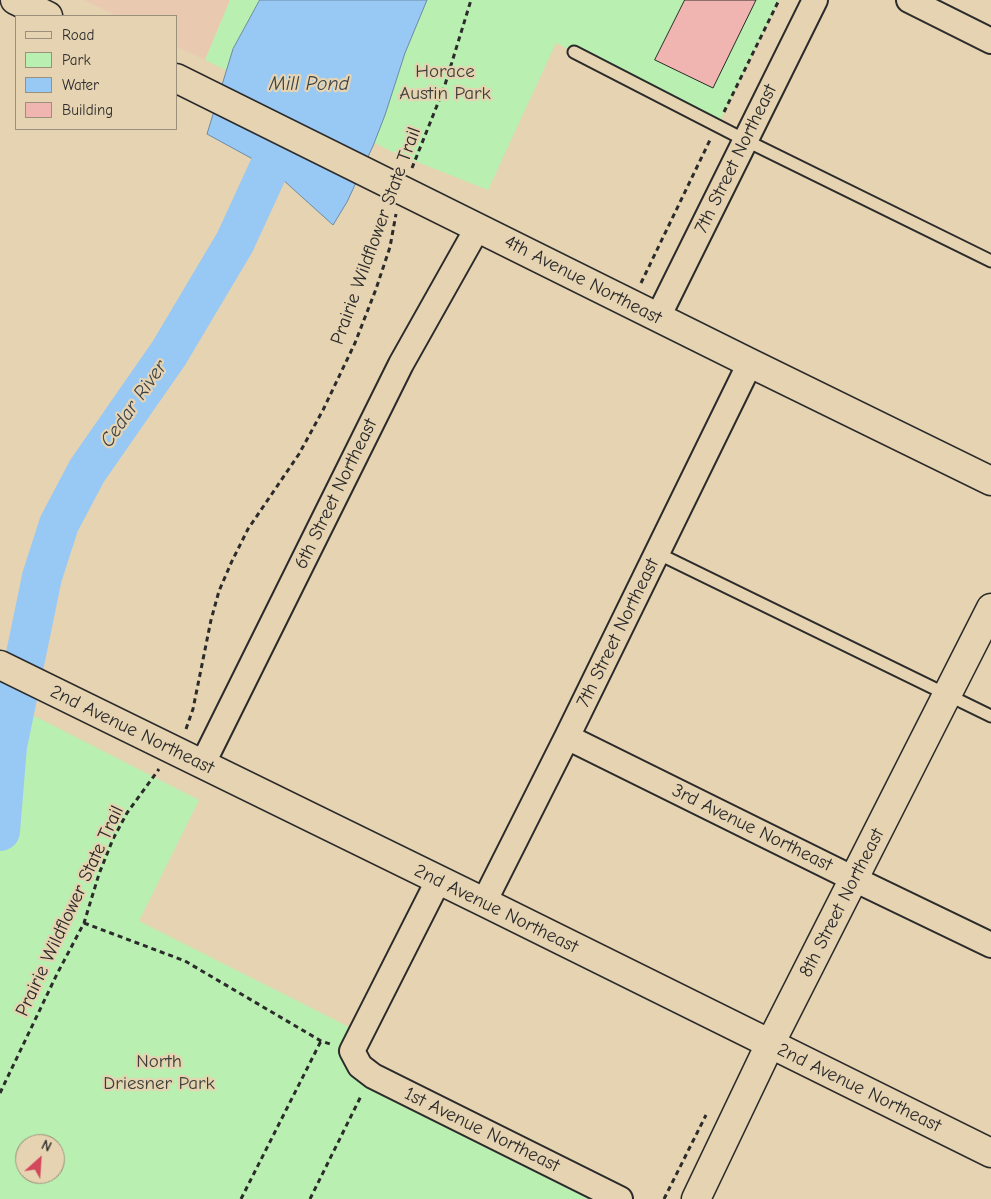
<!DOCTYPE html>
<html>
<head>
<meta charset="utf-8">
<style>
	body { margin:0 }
	#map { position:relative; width:991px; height:1199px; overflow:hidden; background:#e6d3b1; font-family:"Comic Neue",sans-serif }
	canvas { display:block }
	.legend { position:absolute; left:15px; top:15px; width:162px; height:115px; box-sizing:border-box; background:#e6d3b1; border:1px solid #9b907b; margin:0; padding:6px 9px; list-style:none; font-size:15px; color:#2b2b2b }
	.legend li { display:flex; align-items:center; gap:10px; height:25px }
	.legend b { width:25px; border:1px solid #9b907b }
	.north { position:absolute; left:15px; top:1134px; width:50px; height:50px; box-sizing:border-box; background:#e6d3b1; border:1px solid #9b907b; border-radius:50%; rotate:26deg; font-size:14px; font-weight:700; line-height:20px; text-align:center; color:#2b2b2b }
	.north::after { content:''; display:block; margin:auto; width:18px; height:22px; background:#d1495b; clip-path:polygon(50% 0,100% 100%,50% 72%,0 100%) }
</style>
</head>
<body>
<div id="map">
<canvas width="991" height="1199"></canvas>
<ul class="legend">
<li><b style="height:6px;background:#e6d3b1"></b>Road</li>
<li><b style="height:14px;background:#b9efb0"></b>Park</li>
<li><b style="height:14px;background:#98c9f4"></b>Water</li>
<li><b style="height:14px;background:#f0b4b1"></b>Building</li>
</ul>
<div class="north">N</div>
</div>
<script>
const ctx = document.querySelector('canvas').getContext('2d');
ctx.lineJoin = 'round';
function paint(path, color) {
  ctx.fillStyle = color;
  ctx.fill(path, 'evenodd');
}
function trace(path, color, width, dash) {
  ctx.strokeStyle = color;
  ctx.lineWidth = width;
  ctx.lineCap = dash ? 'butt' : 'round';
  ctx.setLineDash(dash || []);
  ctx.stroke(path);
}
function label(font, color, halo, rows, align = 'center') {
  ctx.font = font + ' "Comic Neue",sans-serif';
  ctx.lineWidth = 4.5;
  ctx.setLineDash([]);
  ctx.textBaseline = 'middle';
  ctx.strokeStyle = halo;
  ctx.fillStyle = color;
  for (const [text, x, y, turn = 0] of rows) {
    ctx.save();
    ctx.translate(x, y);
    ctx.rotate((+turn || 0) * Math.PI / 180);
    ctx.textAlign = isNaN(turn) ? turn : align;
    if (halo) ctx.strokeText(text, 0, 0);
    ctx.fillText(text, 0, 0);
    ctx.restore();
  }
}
paint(new Path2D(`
	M 84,0 L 230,0 L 205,60 L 176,46 L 176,16 L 117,16 Z`), '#e9cab1');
paint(new Path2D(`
	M 230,0 L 779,0 L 718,125 L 556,43 L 488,190 L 397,154 L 205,60 Z
	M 15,706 L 199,800 L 139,921 L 361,1033 L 352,1051 L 620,1199 L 0,1199 L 0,831 L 7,746 ZM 25,1144 L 55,1144 L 55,1174 L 25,1174 Z`), '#b9efb0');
const water = new Path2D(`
	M 260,0 L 427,0 L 405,53 L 385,115 L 373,146 L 347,202 L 333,225 L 271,169 L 207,134 L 233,49 Z`);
paint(water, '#98c9f4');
trace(water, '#6c8aa4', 1);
trace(new Path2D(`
	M 0,831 L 7,746 L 42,577 L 59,524 L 87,471 L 169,353 L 235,242 L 292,118`), '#98c9f4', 40);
const building = new Path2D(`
	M 685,0 L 756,0 L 713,88 L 655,60 Z`);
paint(building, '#f0b4b1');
trace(building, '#2b2b2b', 1);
const lane = new Path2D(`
	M 574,52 L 745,140 L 991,261
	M 657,553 L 991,716`);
const street = new Path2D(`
	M 909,0 L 991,41
	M 658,317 L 815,0
	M 567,737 L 854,879 L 991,945
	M 202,765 L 401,364 L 478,227
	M 438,881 L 352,1051 L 360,1066 L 373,1076 L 620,1199
	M 484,902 L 567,737 L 750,363`);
const secondary = new Path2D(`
	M 15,0 L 48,16
	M 176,78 L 750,363 L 991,481
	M 0,665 L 484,902 L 991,1153
	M 696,1199 L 770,1044 L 991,608`);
trace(lane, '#2b2b2b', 15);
trace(street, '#2b2b2b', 28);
trace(secondary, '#2b2b2b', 31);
trace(new Path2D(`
	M 724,112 L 779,0
	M 412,168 L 444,88 L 471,0
	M 641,283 L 710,140
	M 186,729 L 193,709 L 211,620 L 219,591 L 232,561 L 248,529 L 299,454 L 323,410 L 355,343 L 376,289 L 390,247 L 396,214
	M 84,923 L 185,961 L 321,1041 L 330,1044
	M 0,1093 L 57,974 L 84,923 L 99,874 L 113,839 L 127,813 L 159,769
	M 241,1199 L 321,1041
	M 310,1199 L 361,1096
	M 664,1199 L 706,1115`), '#2b2b2b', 3, [5, 4]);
trace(lane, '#e6d3b1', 11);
trace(street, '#e6d3b1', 24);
trace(secondary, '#e6d3b1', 28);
label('19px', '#393f38', '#e6d3b1', [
	["Horace",445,72],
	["Austin Park",445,94],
	["North",159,1062],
	["Driesner Park",159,1084]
]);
label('19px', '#2b2b2b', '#e6d3b1', [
	["7th Street Northeast",736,159,-64],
	["Prairie Wildflower State Trail",376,236,-70],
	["4th Avenue Northeast",583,280,27],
	["6th Street Northeast",336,494,-64],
	["7th Street Northeast",618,633,-64],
	["2nd Avenue Northeast",132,730,26],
	["3rd Avenue Northeast",752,828,26],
	["8th Street Northeast",842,903,-63],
	["2nd Avenue Northeast",496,909,26],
	["Prairie Wildflower State Trail",70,911,-65],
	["2nd Avenue Northeast",859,1088,26],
	["1st Avenue Northeast",482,1130,26]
]);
label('italic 20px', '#3b4349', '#e6d3b1', [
	["Mill Pond",309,84],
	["Cedar River",134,404,-55]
]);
</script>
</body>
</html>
